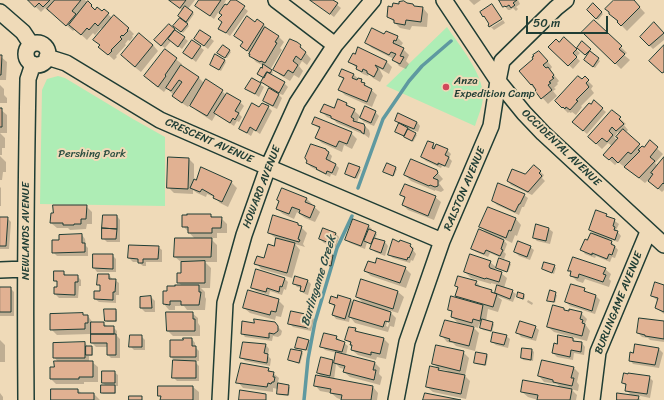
<!DOCTYPE html>
<html>
<head>
<meta charset="utf-8">
<style>
	body { margin:0 }
	#map { position:relative; width:664px; height:400px; overflow:hidden; background:#efdab8; font-family:Sriracha,sans-serif }
	canvas { display:block }
	.scale { position:absolute; left:526px; top:16px; width:82px; height:18px; box-sizing:border-box; border:2px solid #1f3d34; border-top:0; padding-left:5px; font-size:12px; line-height:14px; white-space:nowrap; color:#1f3d34; -webkit-text-stroke:3px #efdab8; paint-order:stroke }
</style>
</head>
<body>
<div id="map">
<canvas width="664" height="400"></canvas>
<div class="scale">50 m</div>
</div>
<script>
const ctx = document.querySelector('canvas').getContext('2d');
ctx.lineJoin = 'round';
function paint(path, color) {
  ctx.fillStyle = color;
  ctx.fill(path, 'evenodd');
}
function trace(path, color, width, dash) {
  ctx.strokeStyle = color;
  ctx.lineWidth = width;
  ctx.lineCap = dash ? 'butt' : 'round';
  ctx.setLineDash(dash || []);
  ctx.stroke(path);
}
function label(font, color, halo, rows, align = 'center') {
  ctx.font = font + ' Sriracha,sans-serif';
  ctx.lineWidth = 4;
  ctx.setLineDash([]);
  ctx.textBaseline = 'middle';
  ctx.strokeStyle = halo;
  ctx.fillStyle = color;
  for (const [text, x, y, turn = 0] of rows) {
    ctx.save();
    ctx.translate(x, y);
    ctx.rotate((+turn || 0) * Math.PI / 180);
    ctx.textAlign = isNaN(turn) ? turn : align;
    if (halo) ctx.strokeText(text, 0, 0);
    ctx.fillText(text, 0, 0);
    ctx.restore();
  }
}
paint(new Path2D(`
	M 447,27 C 459,45 483,73 483,96 C 483,106 478,116 475,126 L 386,86 Z
	M 58,76 L 65,78 L 133,119 L 165,137 L 165,206 L 40,204 L 42,90 L 47,79 Z`), '#aeedb5');
paint(new Path2D(`
	M 29,0 L 85,0 L 96,10 L 102,12 L 104,10 L 112,18 L 128,28 L 134,34 L 132,36 L 133,37 L 130,41 L 128,40 L 125,44 L 126,45 L 116,56 L 117,57 L 114,60 L 100,47 L 103,30 L 101,28 L 95,35 L 93,33 L 87,40 L 75,29 L 73,31 L 50,11 L 49,12 L 45,8 L 41,12 Z
	M 170,0 L 195,0 L 188,9 L 194,14 L 187,24 L 189,26 L 183,33 L 175,26 L 181,18 L 183,11 Z
	M 200,0 L 226,0 L 224,4 L 227,6 L 234,0 L 248,11 L 230,36 L 219,28 L 223,23 L 223,15 L 220,13 L 221,8 L 214,19 L 200,9 Z
	M 311,0 L 331,0 L 341,8 L 334,17 Z
	M 469,0 L 481,0 L 474,5 Z
	M 500,0 L 518,0 L 520,4 L 516,7 L 518,9 L 516,11 L 513,8 L 510,10 L 508,10 Z
	M 615,0 L 633,0 L 645,13 L 627,31 L 610,14 Z
	M 492,5 L 502,18 L 490,25 L 492,27 L 503,20 L 505,23 L 494,30 L 489,25 L 491,24 L 487,20 L 484,16 Z
	M 593,5 L 603,14 L 598,20 L 588,10 Z
	M 415,7 L 423,8 L 428,14 L 427,27 L 412,26 L 410,30 L 400,28 L 389,17 L 393,8 Z
	M 594,21 L 627,53 L 624,55 L 630,60 L 621,69 L 584,32 Z
	M 255,23 L 264,25 L 267,28 L 266,29 L 278,36 L 284,42 L 280,48 L 282,50 L 270,70 L 273,72 L 271,76 L 284,83 L 288,87 L 283,95 L 277,93 L 282,98 L 277,109 L 267,104 L 264,100 L 270,88 L 263,82 L 265,78 L 262,69 L 264,66 L 256,62 L 251,56 L 250,53 L 241,46 Z
	M 654,24 L 664,34 L 664,40 L 653,49 L 641,37 Z
	M 174,29 L 188,41 L 182,49 L 171,41 L 165,48 L 159,44 Z
	M 385,35 L 397,37 L 403,43 L 401,46 L 400,45 L 399,47 L 403,49 L 409,55 L 406,61 L 409,64 L 406,69 L 399,66 L 394,59 L 372,48 L 366,43 Z
	M 210,38 L 214,41 L 208,49 L 195,39 Z
	M 564,38 L 580,53 L 576,57 L 580,61 L 573,69 L 550,47 L 559,43 Z
	M 582,43 L 591,51 L 590,53 L 600,61 L 595,68 L 585,60 L 588,57 L 578,48 Z
	M 153,45 L 158,51 L 141,72 L 127,61 Z
	M 223,46 L 231,52 L 227,58 L 220,54 Z
	M 300,46 L 311,59 L 307,65 L 302,61 L 299,66 L 303,71 L 299,78 L 294,75 L 290,81 L 280,75 L 274,69 Z
	M 200,47 L 204,50 L 196,62 L 185,53 Z
	M 165,51 L 182,64 L 181,66 L 199,78 L 205,84 L 222,91 L 226,95 L 240,102 L 244,106 L 239,114 L 242,117 L 239,122 L 237,121 L 234,126 L 216,114 L 212,121 L 197,111 L 190,104 L 188,107 L 179,101 L 167,88 L 164,92 L 151,82 L 145,76 Z
	M 0,56 L 7,62 L 6,80 L 0,80 Z
	M 545,58 L 552,67 L 550,70 L 559,81 L 557,83 L 558,84 L 554,88 L 556,89 L 553,91 L 557,96 L 548,104 L 531,85 Z
	M 225,61 L 226,62 L 221,71 L 211,65 Z
	M 386,61 L 392,67 L 389,74 L 379,68 L 383,76 L 380,82 L 373,78 L 369,74 L 368,76 L 363,74 L 350,62 Z
	M 353,74 L 377,95 L 372,107 L 345,95 L 340,90 L 344,80 L 340,76 Z
	M 585,78 L 593,86 L 591,89 L 594,93 L 581,106 L 582,107 L 576,115 L 572,112 L 571,113 L 569,112 L 568,113 L 556,101 Z
	M 252,79 L 264,87 L 259,97 L 247,89 Z
	M 0,85 L 4,89 L 4,95 L 7,98 L 7,103 L 0,103 Z
	M 338,101 L 347,104 L 361,117 L 375,112 L 379,116 L 374,126 L 364,122 L 359,117 L 357,123 L 363,124 L 369,130 L 370,134 L 369,138 L 365,135 L 337,123 L 334,120 L 327,117 L 321,111 L 335,110 Z
	M 594,102 L 606,112 L 587,134 L 577,125 Z
	M 268,107 L 272,111 L 260,134 L 254,130 L 251,136 L 240,129 L 260,108 Z
	M 0,109 L 7,115 L 7,133 L 0,133 L 5,138 L 5,148 L 2,148 L 2,155 L 0,155 Z
	M 612,111 L 626,124 L 624,125 L 628,130 L 625,133 L 642,148 L 644,148 L 650,142 L 663,154 L 655,163 L 658,166 L 664,159 L 664,190 L 662,192 L 648,180 L 645,183 L 618,162 L 615,165 L 604,155 L 612,146 L 608,143 L 602,149 L 589,137 ZM 618,132 L 620,134 L 617,140 L 614,137 Z
	M 399,114 L 417,122 L 420,126 L 418,132 L 410,129 L 409,130 L 417,135 L 413,142 L 396,132 L 399,124 L 396,121 Z
	M 313,124 L 351,133 L 357,139 L 352,149 L 344,145 L 342,152 L 322,143 L 316,138 L 320,129 Z
	M 433,144 L 436,147 L 447,150 L 451,154 L 449,158 L 452,161 L 449,168 L 442,166 L 441,168 L 426,161 L 422,157 Z
	M 328,152 L 332,156 L 330,162 L 335,164 L 339,168 L 336,176 L 331,174 L 330,177 L 311,167 L 307,163 Z
	M 0,156 L 6,162 L 6,172 L 3,172 L 2,180 L 0,180 Z
	M 189,159 L 194,164 L 194,180 L 231,182 L 237,188 L 228,207 L 220,203 L 214,197 L 207,194 L 206,197 L 197,193 L 193,190 L 193,194 L 174,193 L 168,187 Z
	M 534,166 L 544,175 L 542,178 L 545,181 L 532,195 L 511,185 L 508,181 L 525,175 Z
	M 359,168 L 361,170 L 357,179 L 346,174 Z
	M 396,168 L 397,169 L 394,176 L 386,173 Z
	M 436,171 L 443,179 L 439,183 L 444,190 L 441,192 L 435,190 L 435,191 L 411,181 L 405,175 Z
	M 0,187 L 1,188 L 1,206 L 0,206 Z
	M 402,195 L 435,197 L 441,202 L 434,220 L 408,210 L 403,205 L 405,199 Z
	M 524,195 L 528,198 L 524,207 L 522,207 L 519,215 L 497,205 L 493,201 Z
	M 307,199 L 312,204 L 312,205 L 320,212 L 315,222 L 305,218 L 297,212 L 294,219 L 283,214 L 277,209 Z
	M 86,206 L 92,212 L 92,224 L 87,224 L 86,229 L 70,230 L 68,228 L 57,228 L 51,223 Z
	M 488,208 L 516,219 L 521,225 L 517,236 L 515,235 L 512,243 L 502,238 L 507,244 L 504,252 L 506,254 L 504,259 L 490,253 L 488,257 L 476,252 L 472,249 L 488,234 L 481,227 Z
	M 210,215 L 214,218 L 221,218 L 227,224 L 227,233 L 217,233 L 217,238 L 210,238 L 217,245 L 217,262 L 205,262 L 211,268 L 210,288 L 201,288 L 205,292 L 205,297 L 206,299 L 205,310 L 187,310 L 184,306 L 175,306 L 175,310 L 169,310 L 164,304 L 182,286 L 178,282 L 182,274 L 181,262 L 175,257 L 195,239 L 183,226 Z
	M 606,215 L 619,224 L 616,230 L 621,236 L 618,242 L 609,239 L 618,250 L 615,258 L 612,257 L 610,262 L 596,256 L 595,258 L 585,254 L 582,250 L 588,242 L 596,236 L 590,230 Z
	M 117,216 L 120,220 L 120,242 L 107,242 L 103,238 Z
	M 0,218 L 7,218 L 11,222 L 9,249 L 0,249 Z
	M 298,224 L 307,233 L 303,244 L 305,247 L 295,244 L 300,250 L 292,278 L 261,269 L 256,263 L 264,259 L 274,247 L 277,239 L 269,233 Z
	M 369,226 L 372,229 L 372,231 L 377,234 L 375,239 L 385,242 L 388,246 L 385,256 L 375,252 L 371,248 L 373,245 L 367,242 L 365,249 L 350,243 L 346,240 Z
	M 536,226 L 549,229 L 553,232 L 550,244 L 537,241 L 534,238 Z
	M 336,234 L 339,237 L 336,247 L 324,243 L 320,239 Z
	M 82,235 L 85,239 L 86,246 L 88,248 L 88,256 L 57,256 L 53,252 Z
	M 400,243 L 410,245 L 414,248 L 413,250 L 416,254 L 413,261 L 411,260 L 410,263 L 393,258 L 389,255 Z
	M 158,247 L 162,250 L 162,262 L 146,262 L 146,266 L 143,266 L 138,262 L 133,262 L 129,258 Z
	M 530,247 L 534,250 L 530,260 L 519,256 L 515,252 Z
	M 94,255 L 112,255 L 116,259 L 116,272 L 97,272 L 94,268 Z
	M 333,256 L 334,257 L 332,267 L 326,266 L 323,260 Z
	M 490,262 L 496,267 L 495,271 L 501,273 L 507,278 L 504,288 L 512,291 L 516,294 L 513,302 L 497,296 L 502,300 L 498,312 L 488,309 L 486,321 L 494,324 L 492,332 L 483,330 L 481,328 L 482,325 L 479,324 L 478,328 L 472,326 L 479,333 L 475,351 L 456,346 L 453,343 L 447,342 L 442,336 L 459,324 L 452,317 L 453,313 L 449,309 L 460,300 L 456,296 L 458,288 L 456,286 L 476,282 L 482,288 L 492,291 L 496,295 L 498,285 L 491,283 L 491,284 L 471,278 L 465,272 Z
	M 509,263 L 511,264 L 508,272 L 497,268 Z
	M 376,264 L 405,268 L 411,274 L 406,288 L 371,276 L 365,271 Z
	M 554,266 L 556,268 L 554,274 L 543,269 Z
	M 605,269 L 611,274 L 609,279 L 611,281 L 609,287 L 585,279 L 583,283 L 577,281 L 571,275 L 572,273 L 570,270 Z
	M 63,272 L 67,276 L 77,276 L 81,280 L 81,286 L 79,286 L 78,298 L 59,298 L 55,294 L 58,283 L 55,281 Z
	M 109,275 L 113,280 L 115,280 L 119,283 L 119,295 L 116,295 L 116,303 L 99,302 L 95,299 L 101,292 L 101,287 L 98,284 Z
	M 284,278 L 288,282 L 286,290 L 284,289 L 282,295 L 270,291 L 269,295 L 256,291 L 252,287 Z
	M 362,280 L 398,292 L 404,297 L 398,313 L 388,310 L 396,318 L 394,327 L 390,326 L 388,332 L 355,323 L 350,317 L 349,322 L 336,319 L 333,315 L 335,307 L 330,303 L 351,300 L 354,303 L 365,305 L 357,297 ZM 389,315 L 391,315 L 388,327 L 386,326 Z
	M 308,281 L 311,284 L 308,295 L 305,294 L 301,290 L 302,288 L 297,287 L 294,283 Z
	M 664,286 L 664,314 L 656,308 L 658,301 L 652,296 Z
	M 0,288 L 10,288 L 14,292 L 14,316 L 0,316 Z
	M 584,289 L 588,294 L 596,296 L 600,300 L 595,314 L 570,306 L 566,302 Z
	M 550,292 L 557,295 L 555,303 L 548,300 Z
	M 524,295 L 525,296 L 524,300 L 518,297 Z
	M 151,297 L 155,301 L 155,312 L 145,312 L 141,308 Z
	M 278,300 L 284,306 L 281,317 L 276,316 L 275,320 L 250,313 L 244,308 Z
	M 528,300 L 533,303 L 532,305 L 527,302 Z
	M 564,309 L 567,312 L 581,313 L 587,319 L 585,324 L 590,331 L 587,341 L 554,332 L 548,327 Z
	M 116,310 L 117,312 L 117,322 L 107,322 L 106,320 Z
	M 291,312 L 310,316 L 314,319 L 311,331 L 293,327 L 289,323 Z
	M 192,313 L 198,318 L 198,323 L 200,326 L 200,336 L 173,336 L 168,331 Z
	M 84,316 L 88,316 L 93,323 L 103,323 L 107,326 L 113,327 L 117,331 L 117,336 L 120,339 L 120,358 L 111,358 L 108,355 L 108,347 L 96,347 L 92,343 L 92,328 L 90,328 L 90,334 L 57,335 L 51,329 Z
	M 664,322 L 664,342 L 650,340 L 648,338 L 642,337 L 638,333 Z
	M 274,323 L 282,331 L 281,335 L 278,337 L 273,336 L 272,341 L 245,337 L 242,333 L 255,324 Z
	M 535,327 L 539,330 L 536,341 L 521,337 L 518,333 Z
	M 355,329 L 358,332 L 384,339 L 389,344 L 386,359 L 377,357 L 376,360 L 358,355 L 352,350 L 353,346 L 347,340 Z
	M 141,336 L 145,340 L 145,350 L 134,350 L 130,346 Z
	M 506,336 L 510,339 L 508,348 L 496,345 L 492,342 Z
	M 336,337 L 348,346 L 346,355 L 375,363 L 380,368 L 379,374 L 382,377 L 380,385 L 350,377 L 344,372 L 345,369 L 340,368 L 336,364 L 334,380 L 373,387 L 378,393 L 377,400 L 342,400 L 337,398 L 331,393 L 320,391 L 315,385 L 323,378 L 318,373 L 332,361 L 335,363 L 337,353 L 325,350 L 322,346 Z
	M 192,339 L 195,343 L 195,347 L 199,351 L 199,361 L 194,361 L 199,366 L 199,381 L 177,381 L 173,377 L 174,360 L 171,357 L 184,341 Z
	M 573,339 L 576,342 L 582,343 L 585,347 L 584,355 L 574,353 L 573,360 L 557,357 L 553,353 L 557,345 Z
	M 0,340 L 5,345 L 5,362 L 0,362 Z
	M 309,341 L 310,343 L 308,351 L 296,347 Z
	M 85,343 L 88,347 L 91,347 L 93,348 L 93,356 L 89,356 L 89,362 L 92,362 L 98,367 L 98,382 L 84,382 L 84,384 L 56,384 L 51,379 L 58,362 L 54,357 Z
	M 266,345 L 269,349 L 268,356 L 271,359 L 270,366 L 245,361 L 241,357 Z
	M 635,345 L 659,349 L 663,353 L 659,368 L 633,364 L 630,360 L 634,354 Z
	M 523,349 L 532,350 L 534,352 L 533,361 L 523,360 L 522,358 Z
	M 301,352 L 303,353 L 300,364 L 289,360 Z
	M 463,352 L 469,358 L 465,376 L 470,381 L 466,399 L 433,392 L 427,387 L 438,368 L 433,363 ZM 439,369 L 448,371 L 448,373 L 442,372 Z
	M 487,355 L 488,356 L 486,366 L 476,364 L 475,362 Z
	M 573,367 L 579,373 L 577,382 L 579,385 L 578,391 L 571,389 L 577,395 L 576,400 L 538,400 L 528,397 L 522,392 L 561,388 L 557,384 L 544,382 L 539,376 Z
	M 268,369 L 279,378 L 278,382 L 280,384 L 290,387 L 289,396 L 279,395 L 278,393 L 278,389 L 273,388 L 273,392 L 243,388 L 238,382 Z
	M 114,372 L 118,375 L 118,386 L 116,386 L 116,394 L 103,394 L 102,393 L 106,386 L 103,383 Z
	M 649,377 L 653,381 L 650,398 L 636,395 L 641,400 L 618,400 L 632,396 L 626,390 L 627,387 L 623,383 Z
	M 193,387 L 199,392 L 199,400 L 161,400 L 162,398 L 159,395 Z
	M 78,390 L 82,394 L 94,394 L 100,400 L 52,400 Z
	M 0,393 L 3,397 L 3,400 L 0,400 Z`), '#0003');
trace(new Path2D(`
	M 358,188 L 383,119 L 409,81 L 422,66 L 451,41
	M 304,400 L 308,359 L 315,322 L 337,248 L 352,216`), '#5f99a0', 3.5);
const building = new Path2D(`
	M 28,0 L 50,0 L 43,7 L 39,3 L 35,7 Z
	M 55,0 L 81,0 L 72,11 L 76,14 L 66,26 L 47,9 Z
	M 169,0 L 186,0 L 180,8 Z
	M 199,0 L 221,0 L 210,16 L 195,6 Z
	M 231,0 L 236,0 L 245,6 L 226,33 L 218,29 L 222,22 L 218,19 L 222,15 L 219,13 L 220,11 L 225,4 L 227,5 L 230,1 Z
	M 310,0 L 333,0 L 338,3 L 330,14 Z
	M 499,0 L 517,0 L 513,3 L 515,5 L 511,8 L 509,5 L 506,7 L 505,6 L 503,7 Z
	M 614,0 L 634,0 L 640,7 L 621,26 L 617,22 L 618,21 L 609,14 L 609,12 L 605,9 Z
	M 88,1 L 92,5 L 91,6 L 95,10 L 97,7 L 102,11 L 104,9 L 109,13 L 98,26 L 95,23 L 89,30 L 87,28 L 81,35 L 69,25 Z
	M 404,1 L 407,3 L 413,4 L 414,6 L 423,7 L 421,22 L 406,20 L 405,25 L 394,23 L 394,20 L 387,17 L 388,6 L 392,7 L 393,3 L 399,4 L 399,2 Z
	M 593,3 L 602,12 L 596,19 L 587,10 Z
	M 492,4 L 502,19 L 489,27 L 488,25 L 489,24 L 484,16 L 483,17 L 480,12 Z
	M 185,6 L 193,12 L 186,22 L 178,16 Z
	M 114,15 L 129,28 L 127,30 L 128,31 L 123,36 L 122,35 L 120,37 L 122,39 L 111,50 L 112,51 L 108,55 L 98,47 L 100,45 L 93,40 Z
	M 247,16 L 255,22 L 257,19 L 264,24 L 247,51 L 240,46 L 243,42 L 234,36 Z
	M 180,18 L 188,24 L 181,32 L 173,26 Z
	M 594,20 L 622,46 L 619,49 L 625,54 L 615,64 L 582,32 Z
	M 654,22 L 664,33 L 649,46 L 640,37 Z
	M 169,24 L 175,29 L 161,46 L 154,40 Z
	M 265,27 L 279,36 L 275,42 L 277,43 L 265,63 L 261,61 L 260,62 L 249,56 L 250,54 L 249,54 Z
	M 372,28 L 384,34 L 386,31 L 398,36 L 396,41 L 394,40 L 393,43 L 404,48 L 400,56 L 404,57 L 400,64 L 392,60 L 396,54 L 391,52 L 389,55 L 365,43 Z
	M 175,30 L 185,37 L 178,47 L 168,39 Z
	M 200,30 L 211,37 L 204,46 L 194,39 Z
	M 139,33 L 153,45 L 135,67 L 121,55 Z
	M 564,37 L 577,49 L 573,53 L 577,57 L 568,66 L 548,47 L 556,39 L 559,42 Z
	M 290,39 L 297,42 L 301,45 L 300,47 L 306,52 L 301,60 L 296,56 L 293,61 L 298,65 L 293,73 L 288,70 L 284,76 L 273,70 Z
	M 192,40 L 201,46 L 192,59 L 183,53 Z
	M 582,41 L 591,49 L 585,55 L 577,48 Z
	M 223,45 L 230,50 L 225,58 L 217,53 Z
	M 664,45 L 664,72 L 662,73 L 649,61 Z
	M 358,47 L 387,61 L 383,69 L 375,65 L 378,69 L 374,77 L 367,73 L 367,71 L 363,69 L 362,72 L 356,69 L 357,66 L 348,62 L 353,53 L 355,54 Z
	M 165,49 L 177,58 L 165,75 L 166,76 L 158,87 L 144,76 Z
	M 539,51 L 548,61 L 543,65 L 546,68 L 548,67 L 554,75 L 552,77 L 554,78 L 549,82 L 551,83 L 548,85 L 552,90 L 541,99 L 535,91 L 536,90 L 532,84 L 531,85 L 519,71 L 533,59 L 532,57 L 534,56 L 533,55 Z
	M 590,51 L 599,58 L 593,67 L 584,60 Z
	M 215,54 L 225,60 L 219,70 L 210,65 Z
	M 0,55 L 2,55 L 1,75 L 0,75 Z
	M 263,64 L 272,70 L 270,73 L 267,72 L 264,78 L 257,74 L 261,67 L 262,68 Z
	M 181,65 L 199,77 L 182,103 L 172,96 L 182,82 L 179,80 L 171,91 L 166,88 Z
	M 342,69 L 354,74 L 352,78 L 357,80 L 358,78 L 362,79 L 361,82 L 365,83 L 364,85 L 372,89 L 367,102 L 338,90 L 344,78 L 339,76 Z
	M 267,72 L 285,82 L 279,93 L 261,82 Z
	M 578,76 L 582,79 L 585,76 L 589,80 L 586,83 L 589,87 L 576,100 L 578,101 L 570,110 L 566,107 L 565,109 L 563,107 L 562,108 L 555,101 Z
	M 252,78 L 261,83 L 255,94 L 245,89 Z
	M 206,79 L 223,90 L 207,116 L 190,106 Z
	M 269,88 L 279,94 L 273,106 L 263,101 Z
	M 227,93 L 241,101 L 235,111 L 239,113 L 235,120 L 233,118 L 230,123 L 214,113 Z
	M 338,99 L 347,103 L 346,105 L 355,109 L 351,117 L 354,119 L 353,121 L 364,124 L 365,127 L 364,134 L 361,132 L 361,131 L 331,118 L 331,116 L 320,112 L 324,104 L 334,108 Z
	M 594,100 L 603,108 L 583,131 L 572,122 L 589,103 L 591,104 Z
	M 252,103 L 259,107 L 262,103 L 269,106 L 256,131 L 250,127 L 247,133 L 239,129 Z
	M 365,106 L 376,111 L 371,123 L 360,118 Z
	M 0,108 L 2,108 L 2,127 L 0,127 Z
	M 612,110 L 621,117 L 619,119 L 624,124 L 616,131 L 612,127 L 609,131 L 613,135 L 607,142 L 602,138 L 596,144 L 588,137 Z
	M 398,113 L 417,122 L 414,129 L 395,121 Z
	M 315,117 L 352,132 L 347,144 L 339,141 L 336,147 L 315,138 L 320,127 L 312,124 Z
	M 399,123 L 408,128 L 404,136 L 395,132 Z
	M 408,129 L 416,133 L 412,141 L 404,137 Z
	M 623,129 L 640,144 L 631,154 L 628,152 L 618,163 L 612,157 L 609,160 L 603,155 L 618,138 L 616,137 Z
	M 650,140 L 658,147 L 650,157 L 655,161 L 639,178 L 624,167 L 640,151 L 638,150 L 642,146 L 644,147 Z
	M 428,141 L 434,143 L 432,148 L 434,149 L 436,144 L 448,149 L 445,155 L 449,157 L 445,166 L 438,163 L 438,165 L 421,157 Z
	M 311,144 L 326,149 L 326,150 L 329,152 L 326,159 L 336,164 L 332,173 L 327,171 L 326,174 L 316,169 L 317,168 L 306,163 L 307,161 L 305,158 Z
	M 168,157 L 189,158 L 188,189 L 167,188 Z
	M 664,157 L 664,184 L 663,183 L 658,189 L 648,181 L 653,174 L 651,173 Z
	M 411,159 L 437,170 L 438,173 L 433,178 L 438,180 L 438,186 L 435,187 L 430,185 L 429,186 L 404,175 Z
	M 349,163 L 360,167 L 355,178 L 345,174 Z
	M 387,163 L 396,167 L 393,176 L 383,172 Z
	M 534,165 L 541,171 L 539,173 L 542,176 L 528,192 L 507,181 L 512,169 L 525,174 Z
	M 201,167 L 232,181 L 222,202 L 213,198 L 214,196 L 209,193 L 202,189 L 200,192 L 190,188 L 194,179 L 196,180 Z
	M 498,183 L 525,194 L 520,204 L 519,204 L 515,212 L 492,201 Z
	M 405,184 L 436,196 L 428,216 L 402,205 L 405,197 L 400,195 Z
	M 282,188 L 307,198 L 305,202 L 315,206 L 310,218 L 299,213 L 300,210 L 292,207 L 289,214 L 276,209 L 279,201 L 277,200 Z
	M 53,205 L 87,205 L 86,219 L 81,219 L 81,224 L 74,224 L 74,225 L 63,225 L 63,223 L 50,223 L 51,213 L 53,213 Z
	M 488,207 L 516,218 L 511,231 L 509,230 L 506,238 L 479,227 Z
	M 596,210 L 607,214 L 606,216 L 615,219 L 613,226 L 615,227 L 614,230 L 618,231 L 615,240 L 589,230 Z
	M 187,214 L 211,214 L 211,217 L 222,217 L 221,228 L 212,228 L 212,233 L 188,233 L 188,227 L 182,227 L 182,215 L 187,215 Z
	M 103,215 L 117,215 L 117,229 L 102,228 Z
	M 273,215 L 298,223 L 298,225 L 302,226 L 298,239 L 300,240 L 299,242 L 268,233 Z
	M 0,217 L 8,217 L 6,246 L 0,246 Z
	M 353,219 L 369,225 L 361,246 L 345,240 Z
	M 536,224 L 549,228 L 546,241 L 533,238 Z
	M 102,228 L 117,229 L 116,239 L 102,239 Z
	M 323,228 L 336,233 L 332,244 L 319,239 Z
	M 369,229 L 376,232 L 371,244 L 364,241 Z
	M 479,229 L 504,240 L 501,249 L 503,250 L 500,256 L 486,250 L 484,254 L 471,249 Z
	M 591,233 L 612,241 L 611,244 L 615,246 L 612,255 L 609,254 L 607,259 L 592,253 L 592,255 L 580,250 L 585,239 L 587,240 Z
	M 82,234 L 82,243 L 85,243 L 85,252 L 52,253 L 52,240 L 59,240 L 59,235 Z
	M 175,238 L 212,238 L 211,257 L 174,257 Z
	M 276,238 L 295,243 L 287,273 L 254,264 L 257,256 L 264,258 L 268,244 L 274,246 Z
	M 374,238 L 385,241 L 381,253 L 370,249 Z
	M 393,239 L 399,242 L 400,240 L 411,244 L 410,246 L 413,249 L 409,258 L 408,257 L 407,260 L 388,255 Z
	M 518,241 L 531,246 L 527,257 L 514,252 Z
	M 129,245 L 159,246 L 158,259 L 143,259 L 143,263 L 138,263 L 138,259 L 128,258 Z
	M 324,253 L 333,255 L 331,266 L 323,264 L 324,261 L 322,261 Z
	M 93,254 L 113,254 L 113,269 L 93,268 Z
	M 470,254 L 491,261 L 489,266 L 490,268 L 502,272 L 499,282 L 486,278 L 485,279 L 464,272 Z
	M 573,257 L 606,268 L 603,274 L 606,275 L 603,282 L 579,274 L 578,278 L 570,276 L 571,271 L 568,271 Z
	M 377,258 L 406,267 L 400,283 L 364,271 L 368,261 L 375,263 Z
	M 499,258 L 510,262 L 507,272 L 496,268 Z
	M 205,261 L 205,283 L 177,283 L 177,273 L 181,273 L 181,262 Z
	M 544,262 L 555,265 L 552,273 L 542,269 Z
	M 256,269 L 285,278 L 282,287 L 280,286 L 279,292 L 267,288 L 266,292 L 251,288 Z
	M 54,271 L 64,271 L 64,275 L 78,275 L 78,282 L 75,282 L 75,295 L 54,294 L 54,287 L 57,287 L 57,281 L 54,281 Z
	M 98,274 L 109,274 L 109,279 L 116,279 L 115,292 L 113,292 L 113,300 L 94,299 L 94,291 L 100,291 L 100,285 L 97,285 Z
	M 295,276 L 308,280 L 304,292 L 300,291 L 301,286 L 293,284 Z
	M 458,276 L 477,281 L 475,285 L 492,290 L 491,292 L 497,294 L 493,307 L 455,296 L 458,287 L 455,286 Z
	M 361,279 L 398,291 L 393,309 L 356,297 Z
	M 655,282 L 664,285 L 664,312 L 655,308 L 658,298 L 651,296 Z
	M 571,284 L 585,288 L 584,291 L 596,295 L 592,311 L 565,302 Z
	M 175,285 L 199,285 L 199,292 L 201,292 L 199,305 L 181,305 L 181,301 L 170,301 L 170,305 L 163,304 L 163,291 L 167,291 L 167,286 L 175,286 Z
	M 497,285 L 513,290 L 510,299 L 495,293 Z
	M 0,287 L 11,287 L 11,312 L 0,312 Z
	M 248,290 L 279,299 L 276,312 L 271,311 L 270,315 L 243,308 Z
	M 550,290 L 556,292 L 554,302 L 547,301 Z
	M 518,292 L 524,294 L 523,299 L 517,297 Z
	M 338,295 L 351,299 L 345,319 L 332,315 L 335,305 L 329,303 L 331,296 L 337,298 Z
	M 151,296 L 152,308 L 140,308 L 140,297 Z
	M 451,296 L 483,305 L 480,321 L 473,319 L 472,323 L 451,317 L 452,311 L 448,310 Z
	M 354,300 L 391,312 L 389,322 L 385,321 L 383,327 L 349,317 Z
	M 553,305 L 564,308 L 564,310 L 569,311 L 569,309 L 582,312 L 580,319 L 583,320 L 582,323 L 585,324 L 582,336 L 547,327 Z
	M 104,309 L 116,309 L 116,321 L 105,321 Z
	M 291,311 L 310,315 L 308,328 L 288,324 Z
	M 166,312 L 193,312 L 193,319 L 195,319 L 195,331 L 167,331 Z
	M 83,313 L 83,315 L 88,315 L 88,323 L 85,323 L 85,329 L 50,330 L 50,314 Z
	M 639,318 L 664,321 L 664,339 L 645,336 L 645,335 L 637,333 Z
	M 254,319 L 275,322 L 278,326 L 278,331 L 274,334 L 269,333 L 269,338 L 241,334 L 242,321 L 254,323 Z
	M 482,319 L 493,322 L 491,331 L 480,328 Z
	M 445,320 L 474,327 L 469,346 L 449,341 L 450,339 L 440,336 Z
	M 520,321 L 536,326 L 532,338 L 516,333 Z
	M 91,322 L 104,322 L 104,326 L 114,326 L 114,334 L 91,334 Z
	M 349,327 L 356,328 L 355,331 L 384,338 L 380,354 L 371,352 L 371,355 L 351,350 L 352,345 L 350,345 L 351,342 L 345,340 Z
	M 493,332 L 507,335 L 504,345 L 491,342 Z
	M 324,333 L 337,336 L 336,339 L 345,342 L 342,352 L 320,347 Z
	M 91,334 L 116,334 L 116,355 L 107,355 L 107,343 L 91,343 Z
	M 130,335 L 142,335 L 142,347 L 129,347 Z
	M 558,335 L 573,338 L 573,341 L 582,342 L 581,352 L 571,350 L 570,357 L 552,353 L 554,343 L 557,344 Z
	M 298,337 L 309,340 L 306,350 L 295,348 Z
	M 183,338 L 192,338 L 192,346 L 196,346 L 196,357 L 170,357 L 170,340 L 183,340 Z
	M 85,342 L 85,358 L 53,358 L 53,343 Z
	M 243,342 L 266,344 L 264,353 L 268,354 L 267,363 L 240,358 Z
	M 635,344 L 659,348 L 655,365 L 629,361 L 630,352 L 633,353 Z
	M 436,345 L 464,351 L 460,371 L 432,364 Z
	M 86,346 L 92,346 L 92,355 L 86,355 Z
	M 522,348 L 532,349 L 531,360 L 521,358 Z
	M 291,349 L 302,351 L 299,363 L 288,360 Z
	M 336,352 L 375,362 L 373,370 L 376,370 L 374,380 L 343,372 L 345,366 L 334,363 Z
	M 476,352 L 487,354 L 485,365 L 474,363 Z
	M 321,357 L 333,360 L 330,376 L 317,373 Z
	M 173,360 L 196,361 L 196,378 L 172,378 Z
	M 542,360 L 574,367 L 571,378 L 574,378 L 572,386 L 553,382 L 553,380 L 538,376 Z
	M 54,361 L 93,361 L 93,377 L 79,377 L 79,379 L 50,379 L 50,367 L 54,367 Z
	M 241,363 L 269,368 L 268,371 L 274,372 L 273,377 L 275,377 L 274,382 L 272,382 L 271,384 L 268,383 L 267,387 L 236,383 Z
	M 430,366 L 439,368 L 438,370 L 465,375 L 461,394 L 426,387 Z
	M 102,371 L 115,371 L 115,383 L 102,383 Z
	M 624,373 L 628,374 L 628,373 L 650,376 L 647,394 L 625,391 L 626,384 L 622,383 Z
	M 316,375 L 373,386 L 371,400 L 341,400 L 342,395 L 330,393 L 331,389 L 314,386 Z
	M 523,380 L 572,389 L 570,400 L 537,400 L 538,395 L 521,392 Z
	M 278,383 L 289,385 L 288,395 L 277,394 Z
	M 101,385 L 115,385 L 115,393 L 101,393 Z
	M 158,386 L 193,386 L 193,400 L 160,400 L 161,396 L 158,396 Z
	M 51,389 L 78,389 L 78,393 L 94,393 L 94,400 L 51,400 Z
	M 240,390 L 266,394 L 266,400 L 239,400 Z
	M 425,393 L 461,400 L 423,400 Z
	M 617,393 L 639,396 L 638,400 L 617,400 Z
	M 129,396 L 142,396 L 142,400 L 129,400 Z`);
paint(building, '#e1b192');
trace(building, '#1f3d34', 1);
const minor = new Path2D(`
	M 276,0 L 335,45
	M 444,0 L 498,81 L 524,113 L 543,133 L 664,245
	M 0,12 L 23,32 L 31,44
	M26 54a11 11 0 1 1 22 0a11 11 0 1 1-22 0Z
	M 47,57 L 66,63 L 160,120 L 277,171 L 442,241
	M 0,270 L 25,269
	M 26,400 C 25,293 26,186 28,79 L 33,64
	M 220,400 L 225,303 L 244,235 L 268,167 L 297,103 L 335,45 L 373,0
	M 396,400 L 407,342 L 442,241 L 491,126 L 498,81 L 502,61 L 556,8 L 566,0
	M 592,400 L 598,352 L 648,232`);
trace(minor, '#1f3d34', 18);
trace(minor, '#efdab8', 15);
for (const [x, y, r, color] of [
	[446,87,4,"#d1495b"]
]) {
  const dot = new Path2D();
  dot.arc(x, y, r, 0, 2 * Math.PI);
  ctx.fillStyle = color;
  ctx.fill(dot);
  trace(dot, '#efdab8', 1.5);
}
label('11px', '#1f3d34', '#efdab8', [
	["Anza",454,81],
	["Expedition Camp",454,94]
], 'left');
label('11px', '#1f3d34', '#efdab8', [
	["CRESCENT AVENUE",209,141,24],
	["OCCIDENTAL AVENUE",561,148,44],
	["HOWARD AVENUE",262,187,-69],
	["RALSTON AVENUE",465,189,-67],
	["NEWLANDS AVENUE",26,231,-90],
	["BURLINGAME AVENUE",619,303,-68]
]);
label('11px', '#2d4f41', '#efdab8', [
	["Pershing Park",92,154]
]);
label('italic 12px', '#2a4c46', '#efdab8', [
	["Burlingame Creek",319,281,-73]
]);
</script>
</body>
</html>
